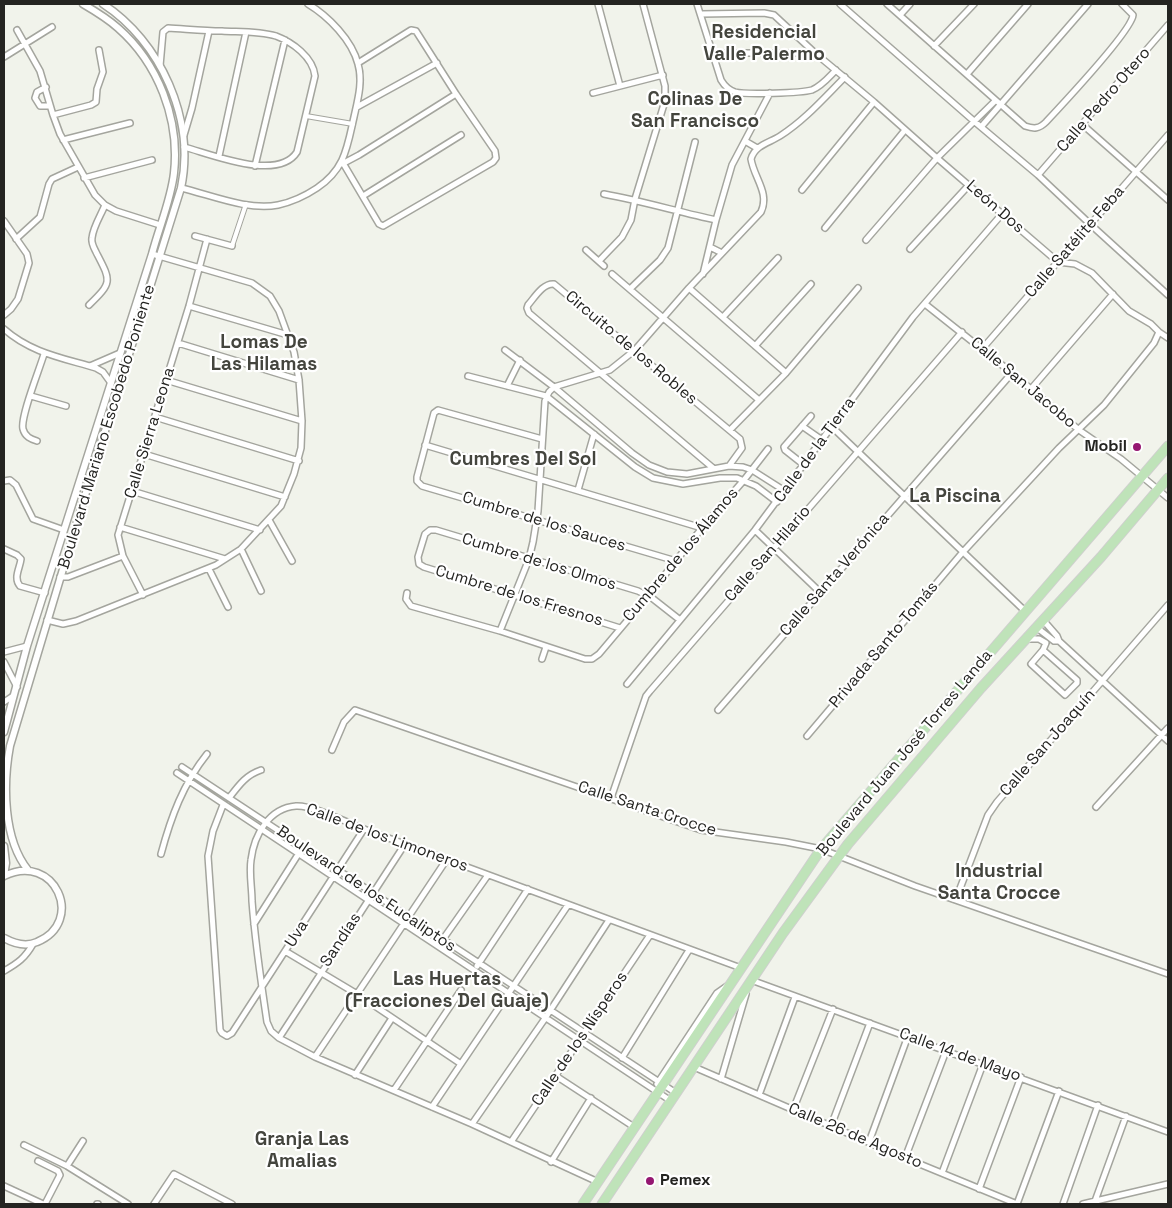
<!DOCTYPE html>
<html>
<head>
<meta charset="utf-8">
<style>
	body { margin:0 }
	#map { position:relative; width:1172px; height:1208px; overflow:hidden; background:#f1f3eb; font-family:"Space Grotesk",sans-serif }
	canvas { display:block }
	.frame { position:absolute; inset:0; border:5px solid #242421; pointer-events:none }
</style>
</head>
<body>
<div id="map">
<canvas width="1172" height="1208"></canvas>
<div class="frame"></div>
</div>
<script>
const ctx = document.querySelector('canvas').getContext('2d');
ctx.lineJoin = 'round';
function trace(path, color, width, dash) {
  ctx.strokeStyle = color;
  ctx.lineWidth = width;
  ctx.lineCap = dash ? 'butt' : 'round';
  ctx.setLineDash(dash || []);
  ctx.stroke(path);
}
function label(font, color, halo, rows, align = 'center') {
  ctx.font = font + ' "Space Grotesk",sans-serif';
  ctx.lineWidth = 4.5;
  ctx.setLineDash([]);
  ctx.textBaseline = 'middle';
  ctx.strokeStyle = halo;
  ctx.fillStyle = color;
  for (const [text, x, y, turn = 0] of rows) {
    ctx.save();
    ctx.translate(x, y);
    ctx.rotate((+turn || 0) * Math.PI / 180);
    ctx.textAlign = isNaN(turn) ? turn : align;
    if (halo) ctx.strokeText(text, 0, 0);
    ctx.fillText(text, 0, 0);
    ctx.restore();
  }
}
const pedestrian = new Path2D(`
	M 306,116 L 353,124
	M 232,246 L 246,204`);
const minor = new Path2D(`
	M 598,4 L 620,86
	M 697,4 L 721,80 C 724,85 729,90 735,92 C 746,95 801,93 812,90 C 822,86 829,77 836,70
	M 840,4 L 975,122 L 1038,175 L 1090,224 L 1168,295
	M 887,4 L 1025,126 C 1034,129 1039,129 1046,122 C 1060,107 1132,30 1133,15 L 1122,4
	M 701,14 L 764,13 L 774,15 L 815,53 L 874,102 L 937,158 L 1058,262 L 1075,264 L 1092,273 L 1129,311 L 1151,324 L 1159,332 L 1154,343 L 1104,405 L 1059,448 L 962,553 L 807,736
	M 900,15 L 910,4
	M 17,30 L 40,71 L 53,115 L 60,134 L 95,195 L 105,205 L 116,211 L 160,225
	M 934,46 L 974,4
	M 712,53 L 815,53
	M 4,57 L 52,27
	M 160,66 L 163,32 L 168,28 C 186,29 204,31 222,31 C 239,32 259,31 276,36 C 292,42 313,57 315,76 L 297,152 C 278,182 211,154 184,147
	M 967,74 L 1028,4
	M 46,87 L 37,92 L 35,98 L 40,106 L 50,106
	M 593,93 L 663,75
	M 357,107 L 437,63
	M 53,115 L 91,105 L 96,102 L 97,89 L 103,72 L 99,50
	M 1083,125 L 1168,200
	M 981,127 L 1088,4
	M 184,135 L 192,108 L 209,31
	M 63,140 L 130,123
	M 745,141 L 757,148
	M 219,156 L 246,32
	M 343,163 L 379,224 L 383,226 L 493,162 L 496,158 L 495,151 L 456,94 L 416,31 L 411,30 L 358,63
	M 342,164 L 359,155 L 456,94
	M 255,166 L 285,40
	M 1038,175 L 1168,25
	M 84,178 L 152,160
	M 181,188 C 211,195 248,211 278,205 C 292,202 305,196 317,188 C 345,169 347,148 354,117 C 358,99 363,81 358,64 C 352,40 328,16 308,4
	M 802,190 L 874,102
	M 604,194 C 642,201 679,212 716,220
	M 363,196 L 461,135
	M 4,221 L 27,254 L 29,263 L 18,299 L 11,309 L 4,315
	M 825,228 L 905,130
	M 195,236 L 232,246
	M 16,239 L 40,217 L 49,184 L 52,179 L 78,167
	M 866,240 L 937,158 L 995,101
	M 710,247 L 722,253
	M 910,249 L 969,185
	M 586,250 L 604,266
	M 599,261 L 622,237 L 631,220 L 635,199 L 665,101 L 665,86 L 643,4
	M 612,274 L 759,400
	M 703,274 L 716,220 L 732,165 L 770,93
	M 689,288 L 786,373
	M 630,289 L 660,260 L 668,248 L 695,142
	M 925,304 L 1012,373 L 1079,430 L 1121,459 L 1168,498
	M 89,305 C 113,282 111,281 96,252 C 94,248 91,243 92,238 C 93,227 101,215 105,205
	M 189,306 L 288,335
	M 723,317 L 778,258
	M 4,329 C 31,353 63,358 96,368 L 103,372 L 111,383
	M 1159,332 L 1168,338
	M 178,343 L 299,380
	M 755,346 L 811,284
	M 982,349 L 1168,135
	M 505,350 L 554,387 L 632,453 L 649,465 L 667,472 L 687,474 L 729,466 L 743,467 L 752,470 L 785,491
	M 90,366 L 120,353
	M 468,376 L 546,396 L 635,467 L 653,478 L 683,484 L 720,478 L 737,478 L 756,486 L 777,502
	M 166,380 L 302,421
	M 507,386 L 520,360
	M 1031,389 L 1113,294
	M 31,396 L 66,406
	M 155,417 L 299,461
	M 802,426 L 822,440
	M 832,427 L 1026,612
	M 730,430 L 786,373 L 858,288
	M 542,439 L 438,410 L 434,413 L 417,477 L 417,481 L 422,486 L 676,561
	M 37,441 C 31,439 25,437 23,429 C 20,417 40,368 44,354
	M 425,445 L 702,528
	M 144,454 L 285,497
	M 804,465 L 785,450 L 784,447 L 811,416
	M 713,468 L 529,313 L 527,308 L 528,305 C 535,297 543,283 554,284 L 740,439 L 742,448 L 729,466
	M 4,481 L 10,480 L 16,485 L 33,519 L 64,530
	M 578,490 L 594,434
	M 132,491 L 260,530
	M 269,520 L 292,561
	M 120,527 L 225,559
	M 755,530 L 821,593
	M 4,549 L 17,555 L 21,559 C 20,568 13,578 20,586 L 45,593
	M 241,549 L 261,591
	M 209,569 L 228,607
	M 60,577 L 68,577 L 123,556
	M 407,593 L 406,599 L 411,606 L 500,631 L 585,659 L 592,659 L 599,654 L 648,596 L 702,528 L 744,480 L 768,449
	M 143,595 L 123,556 L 118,535 L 189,306 L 207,239
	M 47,620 L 63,624 L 76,621 L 216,565 L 241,549 L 281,506 L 294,474 L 301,448 L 302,421 L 299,380 L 294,352 L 279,311 L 270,296 L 252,283 L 152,254
	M 1043,620 L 1057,636 L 1059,641 L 1168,741
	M 1036,627 L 1054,641 L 1059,641
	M 620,628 L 424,567 L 419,564 L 418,557 L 425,534 L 430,530 L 436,530 L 638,591 L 652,598 L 680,620
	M 500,631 L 529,559 L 533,542 L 538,511 L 545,401 L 549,392 L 554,387 L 610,370 L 635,350 L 689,288 L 761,212 C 770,193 754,178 751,159 C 755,145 769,143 780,136 C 805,120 824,98 845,77
	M 1025,639 L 1039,639 L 1046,643 L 1043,650 L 1031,664 L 1065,695 L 1077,683 L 1077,680 L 1043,650
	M 4,652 L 27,646
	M 542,659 L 546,647
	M 4,662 L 17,687
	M 627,684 L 755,530 L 913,317 L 1002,214
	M 4,702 L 13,696
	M 718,710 L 1012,373
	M 332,750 L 344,722 L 355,710 L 701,830 L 786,842 L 821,849 L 915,886 L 1168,974
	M 182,767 L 676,1093
	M 177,773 L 671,1101
	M 229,798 C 239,785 246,775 261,770
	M 611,798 L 646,696 L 650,691 L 962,332
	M 223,805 L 213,831 L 208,856 L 220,1030 L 222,1033 L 227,1036 L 232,1033 L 364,829
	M 1096,807 L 1168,728
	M 161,854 C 171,817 183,784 207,754
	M 956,899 L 988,815 L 997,802 L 1168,605
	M 254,924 L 299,853
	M 441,942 L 488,875
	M 285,951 L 357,994 L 461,1064
	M 477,966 L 528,889
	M 4,971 C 18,963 25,958 33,944
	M 751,980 L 1168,1132
	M 279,1038 L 405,844
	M 315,1057 L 447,859
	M 622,1058 L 689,950
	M 694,1067 L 905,1158 L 1017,1204
	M 355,1075 L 392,1018
	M 556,1076 L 634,1127
	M 721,1079 L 746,994
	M 657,1084 L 717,993 L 727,986
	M 394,1090 L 461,990
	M 759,1095 L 795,997
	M 432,1107 L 568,905
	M 793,1110 L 833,1009
	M 472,1124 L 546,1017 L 609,920
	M 831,1126 L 870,1023
	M 511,1142 L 650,935
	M 869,1142 L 908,1036
	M 24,1145 L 67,1166 L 128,1204
	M 905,1158 L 946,1051
	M 38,1161 L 58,1171 L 60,1175 L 45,1204
	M 551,1162 L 591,1098
	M 67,1166 L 83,1141
	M 942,1173 L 983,1064
	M 598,1182 L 472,1124 L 315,1057 L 279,1038 L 271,1031 L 267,1022 C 261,982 255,942 252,901 C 252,888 249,873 251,860 C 254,835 269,808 296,806 C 313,805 348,823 364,829 L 741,968
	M 4,1186 L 43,1204
	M 979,1189 L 1021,1077
	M 1095,1201 L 1126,1116
	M 97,1204 L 98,1204
	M 154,1204 L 174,1174 L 232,1204
	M 1017,1204 L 1059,1091
	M 1063,1204 L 1098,1105
	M 1083,1204 L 1168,1184`);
const tertiary = new Path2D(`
	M 4,732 L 27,646 L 152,254 C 159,227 171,200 174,173 C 180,119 158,63 118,28 C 107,18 95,11 83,4
	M 4,846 L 6,863 L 4,876
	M 28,870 C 3,839 3,784 10,746 L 90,479 L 181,188 C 196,119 160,41 103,4
	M 4,876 C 55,851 86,922 37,942 C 26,947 15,944 4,938`);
const primary = new Path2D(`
	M 583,1204 L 821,849 L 1168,446
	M 602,1204 L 783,933 L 848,844 L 981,688 L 1101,557 L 1168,478`);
trace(pedestrian, '#a4a59e', 6);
trace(minor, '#a4a59e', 8);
trace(tertiary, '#a4a59e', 9);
trace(primary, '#cfcfce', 11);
trace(pedestrian, '#fff', 4);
trace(minor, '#fff', 5);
trace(tertiary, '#fff', 6);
trace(primary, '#bfe3b9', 9);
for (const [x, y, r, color] of [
	[1137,447,5,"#951771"],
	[650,1181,5,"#951771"]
]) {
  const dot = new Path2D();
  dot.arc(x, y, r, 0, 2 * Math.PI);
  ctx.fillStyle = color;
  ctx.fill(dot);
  trace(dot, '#fff', 2);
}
label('16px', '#242421', '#fff', [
	["Calle Pedro Otero",1104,100,-49],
	["León Dos",995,207,41],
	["Calle Satélite Feba",1075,242,-49],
	["Circuito de los Robles",631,348,40],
	["Calle San Jacobo",1023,383,40],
	["Boulevard Mariano Escobedo Poniente",107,427,-73],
	["Calle Sierra Leona",150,433,-73],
	["Calle de la Tierra",815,450,-54],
	["Cumbre de los Sauces",544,522,17],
	["Calle San Hilario",768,554,-49],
	["Cumbre de los Álamos",681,555,-50],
	["Cumbre de los Olmos",539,562,17],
	["Calle Santa Verónica",835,575,-49],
	["Cumbre de los Fresnos",519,596,17],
	["Privada Santo Tomás",884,645,-50],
	["Calle San Joaquín",1048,743,-49],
	["Boulevard Juan José Torres Landa",905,753,-50],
	["Calle Santa Crocce",647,809,18],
	["Calle de los Limoneros",387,838,20],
	["Boulevard de los Eucaliptos",366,889,34],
	["Uva",297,934,-57],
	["Sandías",341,940,-57],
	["Calle de los Nísperos",580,1039,-56],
	["Calle 14 de Mayo",960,1055,20],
	["Calle 26 de Agosto",855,1136,23]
]);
label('bold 16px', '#242421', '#fff', [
	["Mobil",1127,447],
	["Pemex",660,1181,"left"]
], 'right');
label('bold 19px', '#44453e', '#fff', [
	["Residencial",764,33],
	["Valle Palermo",764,55],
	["Colinas De",695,100],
	["San Francisco",695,122],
	["Lomas De",264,343],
	["Las Hilamas",264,365],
	["Cumbres Del Sol",523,460],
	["La Piscina",955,497],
	["Industrial",999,872],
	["Santa Crocce",999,894],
	["Las Huertas",447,980],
	["(Fracciones Del Guaje)",447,1002],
	["Granja Las",302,1140],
	["Amalias",302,1162]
]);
</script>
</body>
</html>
